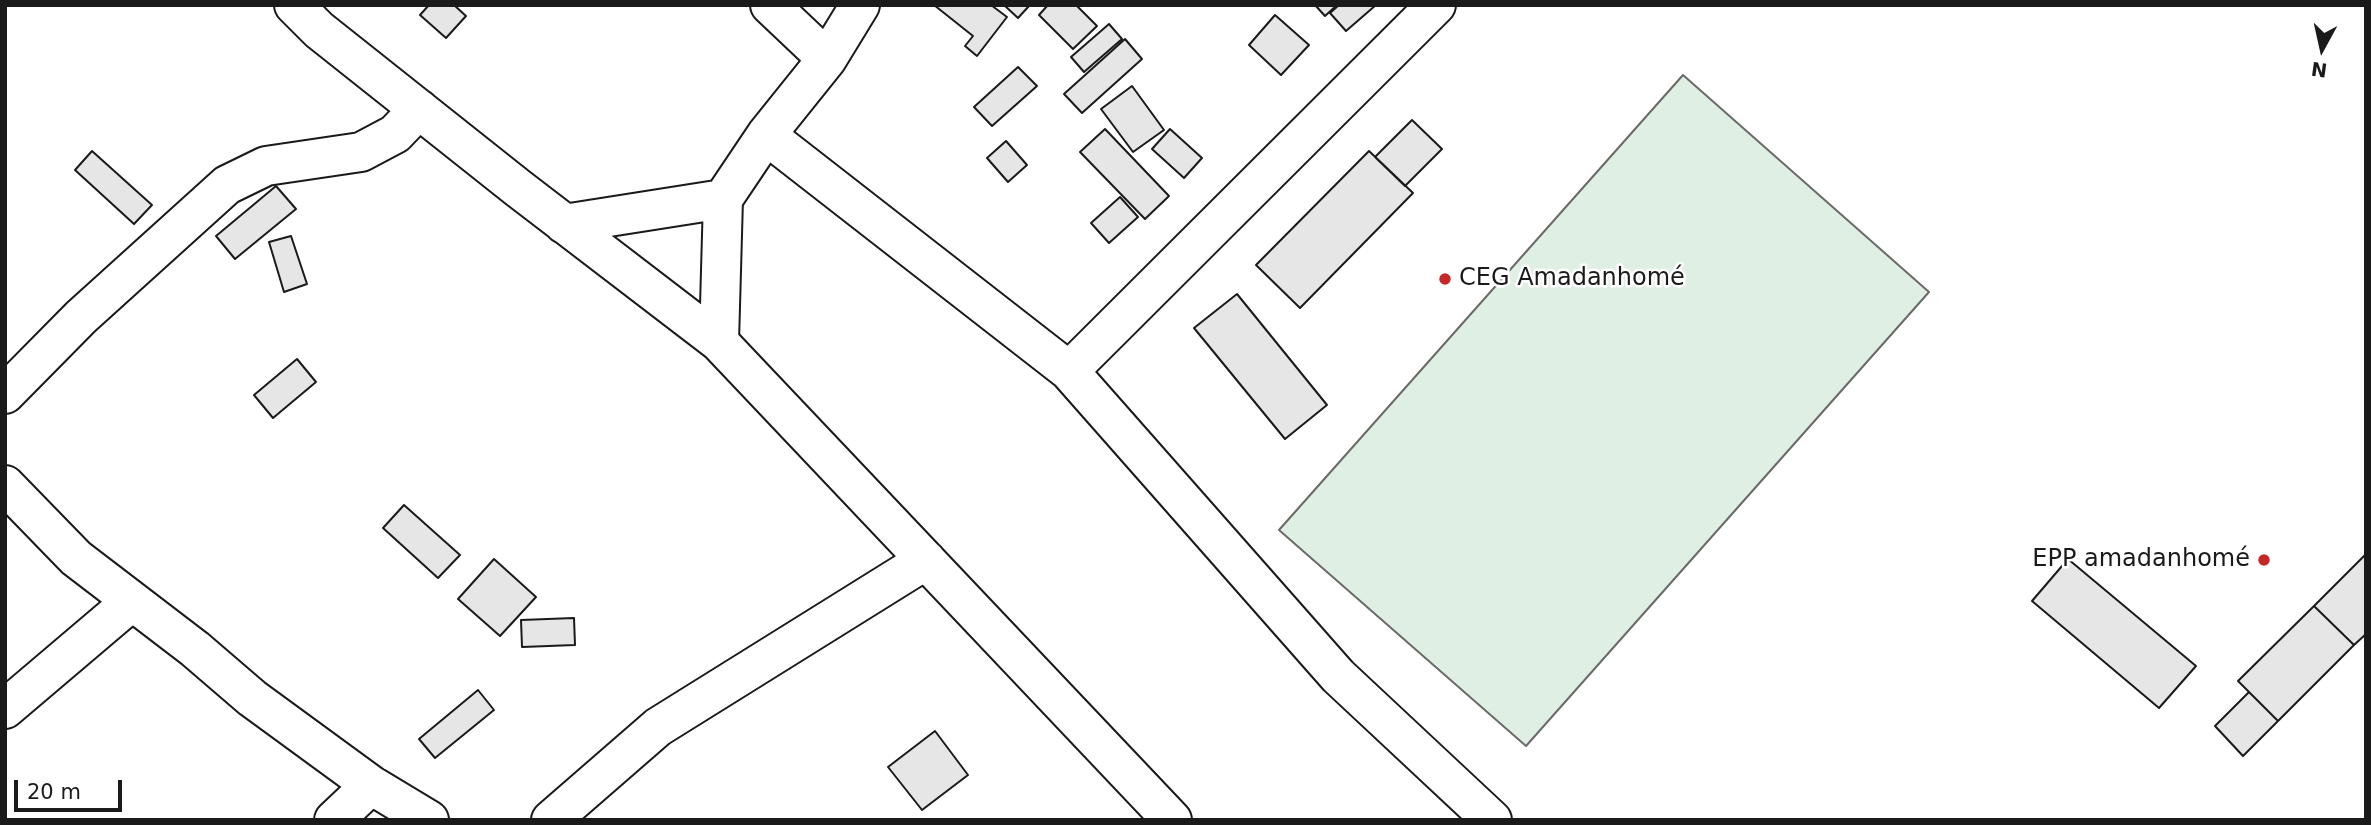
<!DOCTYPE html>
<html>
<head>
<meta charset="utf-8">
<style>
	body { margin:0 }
	#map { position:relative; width:2371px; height:825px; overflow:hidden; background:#fff; font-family:"DejaVu Sans",sans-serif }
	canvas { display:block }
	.frame { position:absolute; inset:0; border:7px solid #1a1a1a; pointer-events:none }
	.north { position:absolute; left:2287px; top:14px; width:70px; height:70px; -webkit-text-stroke:5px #fff; paint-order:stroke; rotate:188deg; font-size:19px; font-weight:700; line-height:28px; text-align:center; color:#1a1a1a }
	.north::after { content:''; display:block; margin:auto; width:24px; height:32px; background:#1a1a1a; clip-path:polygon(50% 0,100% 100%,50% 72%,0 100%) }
	.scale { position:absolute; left:14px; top:780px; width:108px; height:32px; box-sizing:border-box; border:4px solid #1a1a1a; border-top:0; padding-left:9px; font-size:21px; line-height:24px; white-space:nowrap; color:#1a1a1a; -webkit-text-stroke:5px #fff; paint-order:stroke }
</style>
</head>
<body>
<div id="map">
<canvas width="2371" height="825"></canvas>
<div class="frame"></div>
<div class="north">N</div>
<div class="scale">20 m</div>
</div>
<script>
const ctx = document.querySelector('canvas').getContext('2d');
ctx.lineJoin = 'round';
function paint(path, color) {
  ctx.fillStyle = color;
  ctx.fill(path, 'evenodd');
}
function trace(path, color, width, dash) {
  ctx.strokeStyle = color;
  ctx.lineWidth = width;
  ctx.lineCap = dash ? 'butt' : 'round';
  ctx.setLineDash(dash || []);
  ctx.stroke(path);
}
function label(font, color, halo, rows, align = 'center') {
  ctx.font = font + ' "DejaVu Sans",sans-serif';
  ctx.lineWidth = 5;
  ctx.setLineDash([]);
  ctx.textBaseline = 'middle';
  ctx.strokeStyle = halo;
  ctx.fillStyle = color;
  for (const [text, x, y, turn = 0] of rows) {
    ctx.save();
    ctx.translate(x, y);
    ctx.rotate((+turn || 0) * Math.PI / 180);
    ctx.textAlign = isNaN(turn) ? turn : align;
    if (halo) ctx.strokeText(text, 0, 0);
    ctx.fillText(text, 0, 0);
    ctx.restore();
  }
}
const green = new Path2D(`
	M 1683,75 L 1929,292 L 1526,746 L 1279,530 Z`);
paint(green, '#e0efe3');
trace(green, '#6a6a6a', 2);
const building = new Path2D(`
	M 429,5 L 454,5 L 466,16 L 446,38 L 420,15 Z
	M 934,5 L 991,5 L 1007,17 L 977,56 L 965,46 L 973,36 Z
	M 1004,5 L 1029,5 L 1029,6 L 1018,18 Z
	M 1048,5 L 1076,5 L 1097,26 L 1073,49 L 1039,15 Z
	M 1315,5 L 1337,5 L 1325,16 Z
	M 1339,5 L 1376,5 L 1346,31 L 1330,13 Z
	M 1275,15 L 1309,45 L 1281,75 L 1249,45 Z
	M 1109,24 L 1122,39 L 1084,72 L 1071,57 Z
	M 1125,39 L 1142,59 L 1082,113 L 1064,94 Z
	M 1018,67 L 1037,86 L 992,126 L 974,107 Z
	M 1132,86 L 1164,130 L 1133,152 L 1101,109 Z
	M 1412,120 L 1442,149 L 1405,186 L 1375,157 Z
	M 1105,129 L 1169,196 L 1145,219 L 1080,152 Z
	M 1170,129 L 1202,158 L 1184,178 L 1152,149 Z
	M 1006,141 L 1027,165 L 1008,182 L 987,158 Z
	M 92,151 L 152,205 L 134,224 L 75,170 Z
	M 1369,151 L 1413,193 L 1300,308 L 1256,265 Z
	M 276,186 L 296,209 L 235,259 L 216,236 Z
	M 1120,197 L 1138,217 L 1109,243 L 1091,223 Z
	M 291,236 L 307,284 L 284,292 L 269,242 Z
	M 1237,294 L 1327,405 L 1285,439 L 1194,328 Z
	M 297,359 L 316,382 L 273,418 L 254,395 Z
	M 404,505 L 460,555 L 438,578 L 383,528 Z
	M 2366,554 L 2366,634 L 2354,645 L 2314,606 Z
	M 494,559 L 536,597 L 500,636 L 458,599 Z
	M 2068,559 L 2196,666 L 2159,708 L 2032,601 Z
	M 2314,606 L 2354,645 L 2278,721 L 2238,681 Z
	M 574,618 L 575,645 L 522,647 L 521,620 Z
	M 478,690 L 494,710 L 435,758 L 419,739 Z
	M 2249,692 L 2278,721 L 2243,756 L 2215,726 Z
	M 935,731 L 968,775 L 922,810 L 888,767 Z`);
paint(building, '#e6e6e6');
trace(building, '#1a1a1a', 2);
const minor = new Path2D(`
	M 294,5 L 319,30 L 518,188 L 719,342 L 1172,820
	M 770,5 L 827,59
	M 766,135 L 1069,371 L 1338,676 L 1492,820
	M 564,224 L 723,199
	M 719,342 L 723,199 L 766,135 L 827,59 L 860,5
	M 1069,371 L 1436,5
	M 5,394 L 81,317 L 227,185 L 266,166 L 361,152 L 395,134 L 419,109
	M 5,485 L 76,558 L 195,649 L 252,698 L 371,785 L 429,820
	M 5,709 L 131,602
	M 334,820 L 371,785
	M 551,820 L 658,727 L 926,560`);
trace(minor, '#1a1a1a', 42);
trace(minor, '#fff', 38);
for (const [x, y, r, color] of [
	[1445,279,7,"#c62828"],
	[2264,560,7,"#c62828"]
]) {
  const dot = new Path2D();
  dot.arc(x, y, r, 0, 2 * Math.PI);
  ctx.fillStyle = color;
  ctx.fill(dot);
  trace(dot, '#fff', 2.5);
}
label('24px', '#1a1a1a', '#fff', [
	["CEG Amadanhomé",1459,279],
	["EPP amadanhomé",2250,560,"right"]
], 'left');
</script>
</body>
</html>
